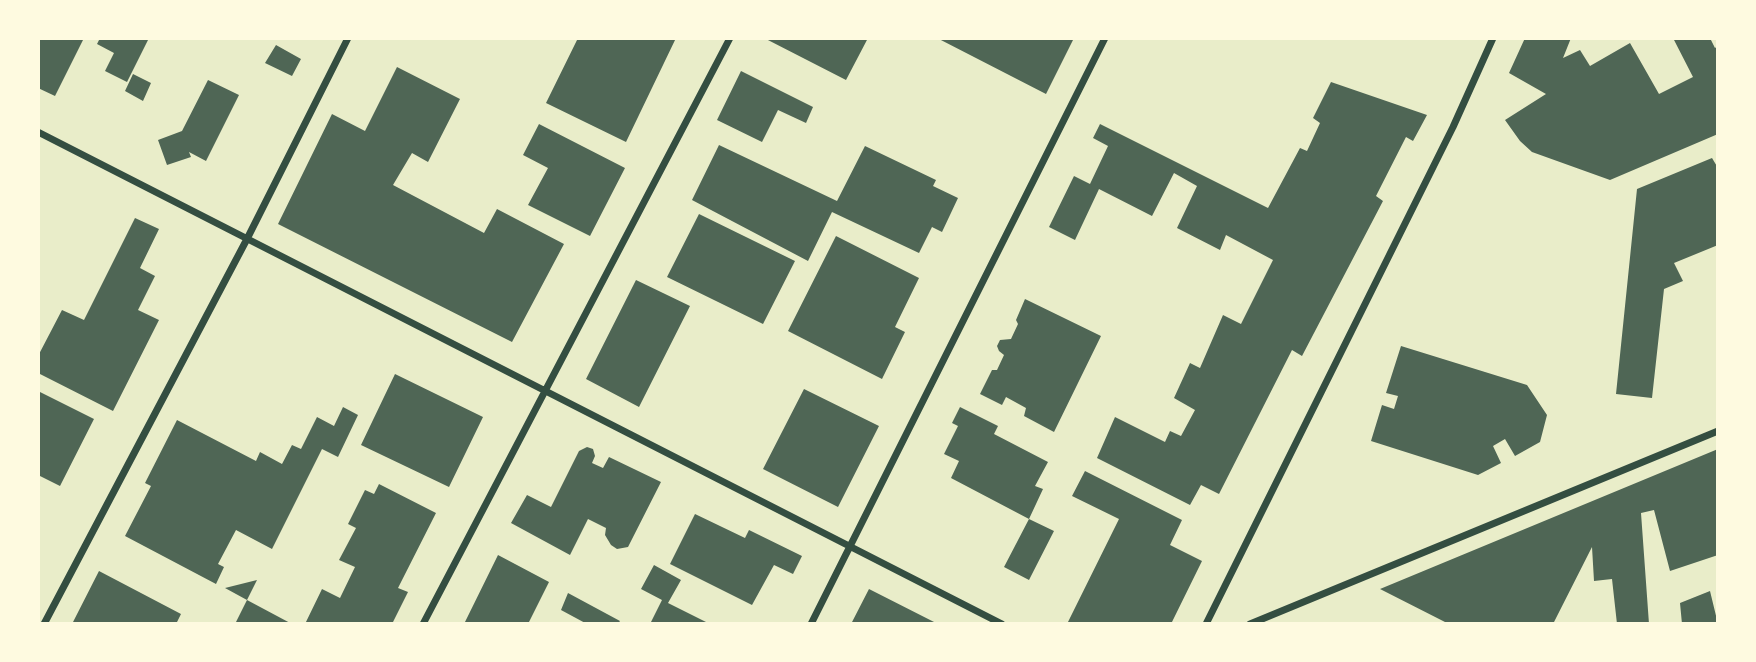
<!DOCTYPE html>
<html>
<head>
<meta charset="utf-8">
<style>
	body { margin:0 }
	#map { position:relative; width:1756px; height:662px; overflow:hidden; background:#e9edc9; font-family:Lato,sans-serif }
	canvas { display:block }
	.frame { position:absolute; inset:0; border:40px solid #fefae0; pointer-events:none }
</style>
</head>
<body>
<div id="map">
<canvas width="1756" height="662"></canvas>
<div class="frame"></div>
</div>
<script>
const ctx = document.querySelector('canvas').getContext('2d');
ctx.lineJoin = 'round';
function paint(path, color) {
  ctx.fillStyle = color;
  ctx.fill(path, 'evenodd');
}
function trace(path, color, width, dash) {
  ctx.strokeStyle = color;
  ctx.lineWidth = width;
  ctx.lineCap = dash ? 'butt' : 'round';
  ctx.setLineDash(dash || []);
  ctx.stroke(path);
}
paint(new Path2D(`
	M 38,38 L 84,38 L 55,96 L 38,88 Z
	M 100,38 L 149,38 L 127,82 L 105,71 L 114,53 L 97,44 Z
	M 578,38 L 676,38 L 626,142 L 546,103 Z
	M 764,38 L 868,38 L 846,80 Z
	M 937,38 L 1074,38 L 1046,94 Z
	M 1525,38 L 1571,38 L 1563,58 L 1580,50 L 1590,66 L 1630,43 L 1659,94 L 1693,77 L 1673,38 L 1710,38 L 1715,48 L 1718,46 L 1718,134 L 1610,180 L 1532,152 L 1520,141 L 1505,120 L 1546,94 L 1509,73 Z
	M 276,45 L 301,59 L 292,76 L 265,63 Z
	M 397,67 L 460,99 L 428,162 L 412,153 L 393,185 L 484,233 L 497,209 L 564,244 L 512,342 L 278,224 L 332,114 L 365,131 Z
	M 741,71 L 813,107 L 806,123 L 778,110 L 762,142 L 717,120 Z
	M 133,74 L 151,83 L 143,101 L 125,91 Z
	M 208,80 L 239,95 L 206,161 L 189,152 L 191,157 L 167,165 L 158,140 L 182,131 Z
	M 1331,82 L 1427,115 L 1413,141 L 1406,137 L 1376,196 L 1383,201 L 1302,356 L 1292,350 L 1219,494 L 1201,485 L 1190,505 L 1097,458 L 1115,417 L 1165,442 L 1170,431 L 1181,436 L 1195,410 L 1174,398 L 1190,363 L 1200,368 L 1223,315 L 1241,324 L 1273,260 L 1226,235 L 1220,250 L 1177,228 L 1197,186 L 1174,173 L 1152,216 L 1099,189 L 1075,240 L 1049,227 L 1074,176 L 1090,184 L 1108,146 L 1093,138 L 1100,124 L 1268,208 L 1300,148 L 1307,151 L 1320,123 L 1313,118 Z
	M 539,124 L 625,168 L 590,236 L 528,205 L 548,168 L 523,155 Z
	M 719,145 L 837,201 L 865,146 L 936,180 L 933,186 L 958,198 L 942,232 L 932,227 L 919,253 L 832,212 L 808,261 L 692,200 Z
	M 1712,158 L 1718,168 L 1718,245 L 1674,263 L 1683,281 L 1664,289 L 1652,398 L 1616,394 L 1637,189 Z
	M 699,214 L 795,261 L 763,324 L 667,277 Z
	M 135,218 L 159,229 L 140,268 L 155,276 L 138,310 L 159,320 L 113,411 L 38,373 L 38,356 L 62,310 L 84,320 Z
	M 836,236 L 919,278 L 895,327 L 905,332 L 882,379 L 788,331 Z
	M 636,280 L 690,306 L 639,407 L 586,379 Z
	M 1025,299 L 1101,336 L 1054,432 L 1024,416 L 1026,408 L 1006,397 L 1002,405 L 980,394 L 992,370 L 997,370 L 1004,355 L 999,351 L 997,346 L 1000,340 L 1011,339 L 1018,324 L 1016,320 Z
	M 1401,346 L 1527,385 L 1547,415 L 1540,442 L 1515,456 L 1505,439 L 1493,446 L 1501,463 L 1478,475 L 1371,441 L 1382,405 L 1394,409 L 1398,396 L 1386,393 Z
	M 395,374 L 483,417 L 449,487 L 361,445 Z
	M 804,389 L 879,426 L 838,507 L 763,469 Z
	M 38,391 L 94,419 L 60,486 L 38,475 Z
	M 343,407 L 358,415 L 338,457 L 322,449 L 272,549 L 236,530 L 218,564 L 224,567 L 216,584 L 125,536 L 151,486 L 145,483 L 177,420 L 256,461 L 260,452 L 282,464 L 292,445 L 301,449 L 317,417 L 334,426 Z
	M 960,407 L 998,426 L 994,434 L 1048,462 L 1035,486 L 1043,489 L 1029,519 L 951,478 L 959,461 L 944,454 L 958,426 L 952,423 Z
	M 587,447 L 593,449 L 595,456 L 592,463 L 603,468 L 609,457 L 661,482 L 628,547 L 617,549 L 611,545 L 605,535 L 606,528 L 588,519 L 570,555 L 511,523 L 527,495 L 551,507 L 579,451 Z
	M 1718,449 L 1718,555 L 1670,571 L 1654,510 L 1641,513 L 1649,624 L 1617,624 L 1612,579 L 1594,581 L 1592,547 L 1553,624 L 1444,624 L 1445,622 L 1380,589 Z
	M 1085,471 L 1182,520 L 1170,545 L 1202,561 L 1171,624 L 1067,624 L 1119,519 L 1072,496 Z
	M 379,484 L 436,513 L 398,588 L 408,592 L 392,624 L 305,624 L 322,589 L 340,598 L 355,567 L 339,560 L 356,528 L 348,524 L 365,490 L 374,494 Z
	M 695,514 L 745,538 L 749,530 L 802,556 L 793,574 L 774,565 L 752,605 L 670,564 Z
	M 1029,519 L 1054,531 L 1029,580 L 1004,567 Z
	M 498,555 L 549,582 L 528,624 L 464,624 Z
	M 654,565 L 681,580 L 668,603 L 710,624 L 650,624 L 662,600 L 641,589 Z
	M 99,571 L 181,614 L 176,624 L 72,624 Z
	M 257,580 L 247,600 L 292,624 L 235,624 L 247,600 L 225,588 Z
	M 869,589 L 938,624 L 851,624 Z
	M 1710,591 L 1718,624 L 1682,624 L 1680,603 Z
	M 568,593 L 620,621 L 618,624 L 587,624 L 561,610 Z`), '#4f6655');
trace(new Path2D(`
	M 38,132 L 1002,624
	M 44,624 L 247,239 L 348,38
	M 423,624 L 730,38
	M 811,624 L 1105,38
	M 1206,624 L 1453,127 L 1493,38
	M 1250,624 L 1718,431`), '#344e41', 7);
</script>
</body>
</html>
